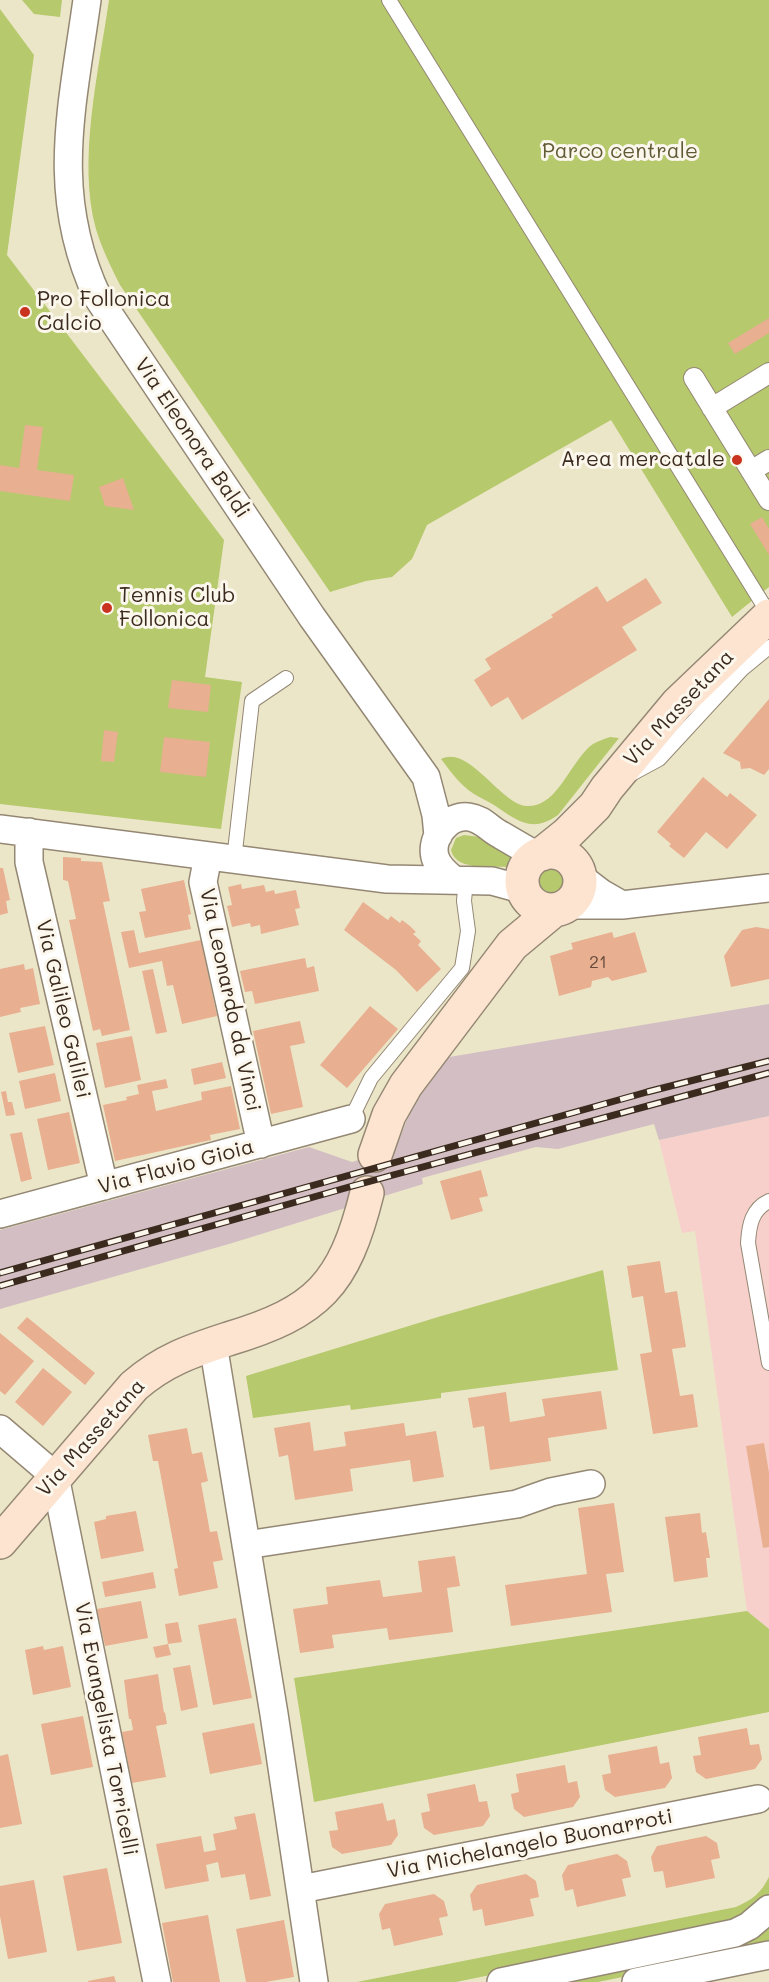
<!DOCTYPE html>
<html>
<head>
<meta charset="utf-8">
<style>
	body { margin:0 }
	canvas { display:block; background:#ece6c9 }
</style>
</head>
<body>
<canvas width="769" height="1982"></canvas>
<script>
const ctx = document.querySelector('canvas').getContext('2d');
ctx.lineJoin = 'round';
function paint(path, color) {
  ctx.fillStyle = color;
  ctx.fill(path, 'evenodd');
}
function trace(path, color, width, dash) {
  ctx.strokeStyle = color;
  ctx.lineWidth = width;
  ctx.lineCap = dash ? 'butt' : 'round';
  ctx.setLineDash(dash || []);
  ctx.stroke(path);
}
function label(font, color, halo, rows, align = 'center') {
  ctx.font = font + ' Mali,sans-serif';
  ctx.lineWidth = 6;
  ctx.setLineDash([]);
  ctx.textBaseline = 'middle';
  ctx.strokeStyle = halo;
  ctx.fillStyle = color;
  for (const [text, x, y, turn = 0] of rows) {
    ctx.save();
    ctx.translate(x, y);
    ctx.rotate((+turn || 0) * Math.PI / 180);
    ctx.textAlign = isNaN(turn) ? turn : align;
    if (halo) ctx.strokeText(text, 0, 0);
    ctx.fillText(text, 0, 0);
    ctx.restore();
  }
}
paint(new Path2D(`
	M 769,1116 L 769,1629 L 747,1611 L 695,1231 L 682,1233 L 659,1140 Z`), '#f7d0cc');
paint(new Path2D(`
	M 769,1004 L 769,1116 L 659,1140 L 654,1124 L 558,1149 L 536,1147 L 422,1178 L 423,1184 L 229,1244 L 0,1309 L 0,1230 L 309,1147 L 352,1162 L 396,1148 L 416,1097 L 443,1058 Z`), '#d2bec3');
paint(new Path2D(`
	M 22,0 L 62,0 L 60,17 L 34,14 Z
	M 109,0 L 769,0 L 769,587 L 732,617 L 611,420 L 427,525 L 412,559 L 392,577 L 366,581 L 330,592 L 120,285 C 111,267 102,249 96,229 C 77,161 99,70 109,0 Z
	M 0,9 L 34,55 L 7,255 L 224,540 L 205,677 L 242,682 L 221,829 L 0,804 Z
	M 610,737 L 619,738 L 558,815 C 531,834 517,820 494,805 C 488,801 480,798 474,794 C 460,785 451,772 441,759 C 469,744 501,805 527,806 C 558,808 571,759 593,744 C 598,741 604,739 610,737 Z
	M 464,835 L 480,837 L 512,852 L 508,867 C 489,866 456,871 451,850 L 456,838 Z
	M534 881a17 17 0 1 1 34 0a17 17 0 1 1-34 0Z
	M 603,1270 L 618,1370 L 441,1393 L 441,1398 L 351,1410 L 350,1405 L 253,1418 L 246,1376 L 438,1317 Z
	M 747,1611 L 769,1629 L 769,1712 L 314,1802 L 294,1678 Z
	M 769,1877 L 769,1899 L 721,1928 L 456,1982 L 357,1982 L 736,1907 C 752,1900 761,1893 769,1877 Z
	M 769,1924 L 769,1947 L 598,1982 L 545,1982 Z`), '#b6c96c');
paint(new Path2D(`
	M 769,318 L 769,333 L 735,354 L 728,343 Z
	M 25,425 L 43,427 L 37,470 L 74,475 L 70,501 L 0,491 L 0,465 L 19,468 Z
	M 123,478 L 134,510 L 105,506 L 99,487 Z
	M 762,517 L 769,529 L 769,555 L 750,524 Z
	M 646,578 L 662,603 L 622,627 L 637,650 L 522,720 L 508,697 L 491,707 L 474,680 L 491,669 L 485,659 L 553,617 L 551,615 L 597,586 L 607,602 Z
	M 172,680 L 211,685 L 208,712 L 168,708 Z
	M 769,699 L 769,769 L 764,775 L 750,768 L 741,769 L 740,762 L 723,753 Z
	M 104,730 L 118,732 L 114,762 L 101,761 Z
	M 164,737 L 210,742 L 206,777 L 160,772 Z
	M 703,777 L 727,797 L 730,793 L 757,815 L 727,849 L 706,832 L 684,858 L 669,846 L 671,844 L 657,832 Z
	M 63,857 L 81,858 L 81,861 L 102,862 L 110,901 L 103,902 L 130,1030 L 102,1036 L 100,1029 L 93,1031 L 69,920 L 76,919 L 68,881 L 63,880 Z
	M 0,868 L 3,868 L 10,900 L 6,901 L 8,913 L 0,915 Z
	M 184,880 L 191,914 L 188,915 L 191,929 L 145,938 L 139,912 L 146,911 L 141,889 Z
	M 241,884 L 242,889 L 264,885 L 266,892 L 274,890 L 275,894 L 296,890 L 300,908 L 295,909 L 299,925 L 261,934 L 260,925 L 251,927 L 250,923 L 232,927 L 227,906 L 232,905 L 228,887 Z
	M 363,902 L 388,920 L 391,916 L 400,923 L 402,920 L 410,926 L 416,932 L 413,934 L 421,941 L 418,945 L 441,969 L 417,992 L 396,970 L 344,930 Z
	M 756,927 L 769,929 L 769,979 L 731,987 L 724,956 L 742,930 Z
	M 134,930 L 139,953 L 201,940 L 217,1016 L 182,1024 L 173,985 L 167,986 L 162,961 L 129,968 L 121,932 Z
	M 612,932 L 614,938 L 635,932 L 647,972 L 612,981 L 608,977 L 592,981 L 591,987 L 559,996 L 550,956 L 573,949 L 571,943 Z
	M 305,958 L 307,968 L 314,966 L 319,991 L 255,1004 L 252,991 L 245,992 L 240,971 Z
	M 24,964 L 25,970 L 33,968 L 40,1004 L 20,1008 L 21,1012 L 0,1017 L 0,969 Z
	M 153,969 L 167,1032 L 156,1034 L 142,971 Z
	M 370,1006 L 398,1029 L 347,1088 L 320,1065 Z
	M 300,1021 L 305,1043 L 290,1046 L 303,1107 L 271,1114 L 253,1031 Z
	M 45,1026 L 54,1065 L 18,1073 L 9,1033 Z
	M 132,1036 L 141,1080 L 105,1088 L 96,1043 Z
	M 222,1062 L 226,1078 L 194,1085 L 191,1069 Z
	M 55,1073 L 61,1101 L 25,1109 L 19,1081 Z
	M 166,1079 L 168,1088 L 152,1091 L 156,1111 L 202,1100 L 201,1092 L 231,1086 L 240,1129 L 210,1135 L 211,1140 L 115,1161 L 103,1105 L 127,1100 L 126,1097 L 139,1094 L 137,1085 Z
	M 6,1091 L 8,1102 L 12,1102 L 15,1115 L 6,1116 L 1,1092 Z
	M 69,1112 L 80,1163 L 48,1170 L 37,1119 Z
	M 22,1132 L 32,1179 L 21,1182 L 10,1134 Z
	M 481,1170 L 488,1196 L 479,1198 L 483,1211 L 451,1220 L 440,1181 Z
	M 660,1261 L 665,1293 L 677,1291 L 686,1347 L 672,1349 L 680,1396 L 693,1394 L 698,1427 L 653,1434 L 640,1354 L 652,1352 L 643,1296 L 632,1298 L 627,1266 Z
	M 27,1317 L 95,1373 L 85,1385 L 17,1328 Z
	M 0,1333 L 34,1361 L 5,1395 L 0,1391 Z
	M 43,1368 L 72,1392 L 43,1426 L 15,1402 Z
	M 601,1391 L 607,1429 L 548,1438 L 551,1461 L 490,1470 L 484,1426 L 473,1428 L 468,1398 L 506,1392 L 510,1422 L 545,1416 L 542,1399 Z
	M 310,1422 L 314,1451 L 346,1446 L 344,1432 L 404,1423 L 406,1436 L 436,1431 L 444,1477 L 413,1482 L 410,1460 L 350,1469 L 353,1491 L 295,1500 L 288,1455 L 279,1457 L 274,1428 Z
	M 187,1428 L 192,1454 L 202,1452 L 208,1481 L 201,1483 L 210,1532 L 217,1531 L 223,1560 L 213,1562 L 218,1588 L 179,1596 L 174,1569 L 178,1568 L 158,1461 L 153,1461 L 148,1435 Z
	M 764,1443 L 769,1473 L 769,1547 L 763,1548 L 746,1446 Z
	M 614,1503 L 624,1572 L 606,1574 L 612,1612 L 511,1626 L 505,1585 L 587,1574 L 578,1508 Z
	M 136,1511 L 144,1551 L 101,1559 L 94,1522 L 106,1519 L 106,1516 Z
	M 700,1513 L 702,1533 L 706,1532 L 710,1558 L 706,1558 L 708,1577 L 674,1582 L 665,1517 Z
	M 455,1556 L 460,1586 L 447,1588 L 453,1632 L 389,1640 L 387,1628 L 332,1635 L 334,1648 L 300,1653 L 293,1609 L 328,1604 L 326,1587 L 380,1580 L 383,1597 L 422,1592 L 418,1561 Z
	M 153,1572 L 156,1588 L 105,1597 L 102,1582 Z
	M 141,1601 L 148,1638 L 105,1646 L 97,1609 Z
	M 236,1618 L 252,1698 L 213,1705 L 198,1625 Z
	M 178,1622 L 182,1642 L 168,1644 L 165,1624 Z
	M 168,1644 L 171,1655 L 156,1658 L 153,1647 Z
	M 43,1646 L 44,1650 L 63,1646 L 71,1687 L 33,1695 L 25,1650 Z
	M 190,1665 L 198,1707 L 181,1711 L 173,1668 Z
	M 158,1674 L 164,1713 L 165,1712 L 167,1724 L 156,1726 L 166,1777 L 132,1783 L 122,1732 L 133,1730 L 131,1719 L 129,1719 L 124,1680 Z
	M 83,1716 L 93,1767 L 51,1775 L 41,1724 Z
	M 254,1723 L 262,1764 L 210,1774 L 202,1733 Z
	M 747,1728 L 750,1745 L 759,1744 L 762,1759 L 755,1769 L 706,1779 L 696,1772 L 693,1756 L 701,1755 L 698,1737 Z
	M 657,1746 L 660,1764 L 669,1762 L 672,1778 L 665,1788 L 615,1797 L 605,1790 L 602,1775 L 611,1773 L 608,1755 Z
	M 8,1754 L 22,1824 L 0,1828 L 0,1756 Z
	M 565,1765 L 568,1783 L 577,1781 L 580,1797 L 573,1807 L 524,1817 L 514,1809 L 511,1794 L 519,1792 L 516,1774 Z
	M 475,1784 L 479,1802 L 487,1801 L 490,1816 L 483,1826 L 434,1835 L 424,1828 L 421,1813 L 430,1811 L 427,1794 Z
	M 383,1803 L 387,1821 L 395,1819 L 398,1835 L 391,1845 L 342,1854 L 332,1847 L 329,1831 L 338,1830 L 335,1812 Z
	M 255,1813 L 271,1896 L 250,1900 L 245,1874 L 221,1878 L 218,1862 L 206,1865 L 209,1881 L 165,1889 L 156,1844 L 201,1836 L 204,1852 L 216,1850 L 213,1834 L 237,1829 L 234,1817 Z
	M 706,1836 L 717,1843 L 720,1858 L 711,1860 L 715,1878 L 666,1888 L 663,1871 L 654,1872 L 651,1857 L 657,1846 Z
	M 617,1854 L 627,1861 L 631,1877 L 622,1879 L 626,1896 L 577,1907 L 573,1889 L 565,1891 L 562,1875 L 568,1865 Z
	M 107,1868 L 122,1943 L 77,1951 L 63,1876 Z
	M 526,1874 L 536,1881 L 539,1897 L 530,1899 L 534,1916 L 485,1926 L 482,1909 L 473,1911 L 470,1895 L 477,1885 Z
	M 34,1880 L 47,1952 L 8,1959 L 0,1916 L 0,1886 Z
	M 434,1894 L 444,1901 L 448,1916 L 439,1918 L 443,1935 L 394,1946 L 390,1928 L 382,1930 L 379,1914 L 385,1904 Z
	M 208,1915 L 220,1982 L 173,1982 L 162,1923 Z
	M 284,1920 L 294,1977 L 266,1982 L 246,1982 L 236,1929 Z
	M 114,1976 L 116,1982 L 88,1982 L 88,1981 Z`), '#e8af91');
const service = new Path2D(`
	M 389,0 L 769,614
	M 633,773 L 659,759 L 742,669 L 769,647
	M 234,860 L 252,701 L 286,678
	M 351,1119 L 371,1078 L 462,968 L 468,931 L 464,901 L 465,890 L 469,882
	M 769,1201 C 752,1209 749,1225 748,1243 L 769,1363`);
const pedestrian = new Path2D(`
	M 694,378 L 769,500
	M 712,408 L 769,373
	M 751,471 L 769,460`);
const minor = new Path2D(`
	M 87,0 C 72,109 49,194 98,298 L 312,617 L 426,777 L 436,815 L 438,836
	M 0,829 L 387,879 L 492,881 L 514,887 L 525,893
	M 29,832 L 29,862 L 104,1186
	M 208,856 L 203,882 L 261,1144
	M 580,877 L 601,893 L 622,905
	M 453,879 C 445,873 438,867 435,857 C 430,838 448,814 469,817 C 483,819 489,829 501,835 C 513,842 525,849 537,856
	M 567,905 L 622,905 L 769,888
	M 0,1214 L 351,1119
	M 213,1344 L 274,1714 L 314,1982
	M 0,1429 L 55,1476 L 157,1982
	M 246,1545 L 517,1504 L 551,1492 L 591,1484
	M 301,1889 L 758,1799
	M 501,1982 L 735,1933 L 749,1926 L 769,1909
	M 636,1982 L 769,1955`);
const secondary = new Path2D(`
	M522 881a29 29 0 1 1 58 0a29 29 0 1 1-58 0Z
	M 542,854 L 567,834 L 595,806 L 607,788 L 677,704 L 769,616
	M 375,1155 L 389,1115 L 406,1085 L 512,945 L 554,910
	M 0,1542 L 134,1386 C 164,1360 191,1351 228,1339 C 318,1312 344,1285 367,1193`);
trace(service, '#948874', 16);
trace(pedestrian, '#948874', 22);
trace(minor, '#948874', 30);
trace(secondary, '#948874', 36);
trace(service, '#fff', 14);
trace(pedestrian, '#fff', 20);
trace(minor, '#fff', 27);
trace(secondary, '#fde4d1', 33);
const rail = new Path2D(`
	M 0,1273 L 647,1092 L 769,1061
	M 0,1286 L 349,1187 L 769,1073`);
trace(rail, '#3b2a1e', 7);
trace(rail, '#fbf7ec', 4.5, [14]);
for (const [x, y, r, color] of [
	[25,312,6,"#c8321e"],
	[737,460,6,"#c8321e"],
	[107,608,6,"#c8321e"]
]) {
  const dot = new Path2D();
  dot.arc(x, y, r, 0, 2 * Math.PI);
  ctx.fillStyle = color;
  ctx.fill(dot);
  trace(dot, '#fbf7ec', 2);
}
label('18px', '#664b3b', null, [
	["21",598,962]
]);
label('21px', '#605a35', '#fbf7ec', [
	["Parco centrale",620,152]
]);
label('21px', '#3b2a1e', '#fbf7ec', [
	["Pro Follonica",37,300],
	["Calcio",37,324],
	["Area mercatale",725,460,"right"],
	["Tennis Club",119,596],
	["Follonica",119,620]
], 'left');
label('21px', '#3b2a1e', '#fbf7ec', [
	["Via Eleonora Baldi",192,438,56],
	["Via Massetana",679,708,-47],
	["Via Leonardo da Vinci",230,1000,78],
	["Via Galileo Galilei",63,1009,77],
	["Via Flavio Gioia",176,1167,-15],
	["Via Massetana",91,1438,-48],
	["Via Evangelista Torricelli",106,1729,79],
	["Via Michelangelo Buonarroti",530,1844,-11]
]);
</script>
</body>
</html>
